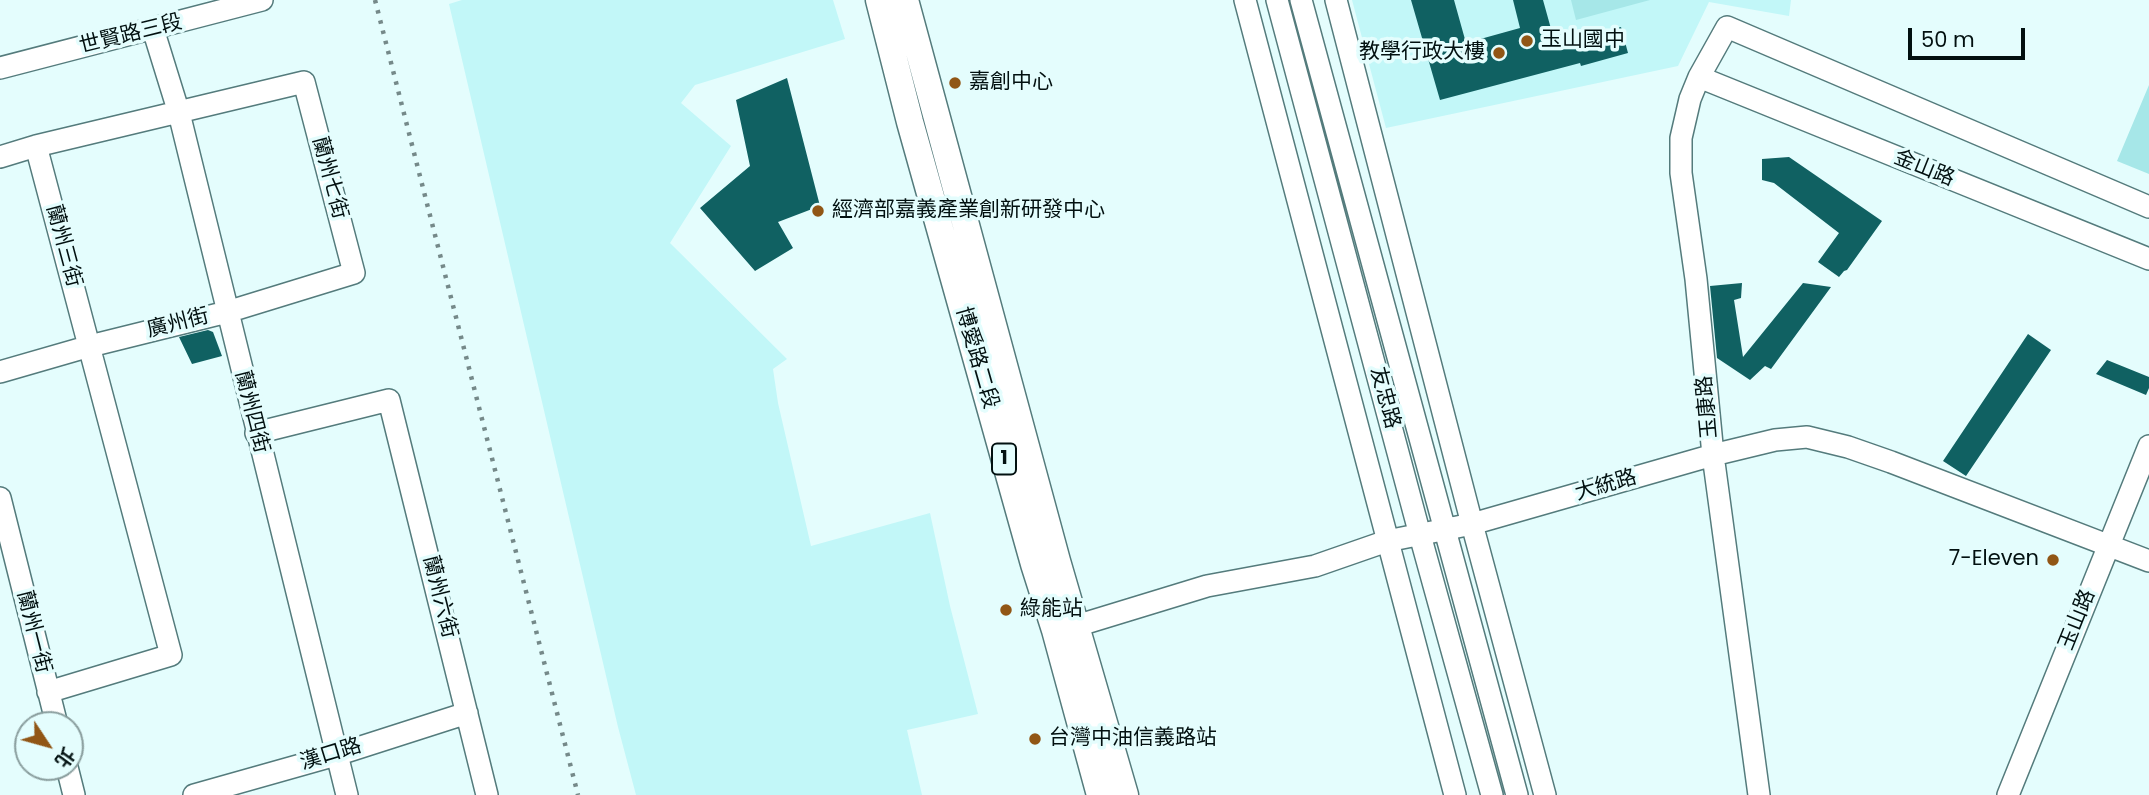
<!DOCTYPE html>
<html>
<head>
<meta charset="utf-8">
<style>
	body { margin:0 }
	#map { position:relative; width:2149px; height:795px; overflow:hidden; background:#e4fdfd; font-family:Poppins,"Noto Sans TC",sans-serif }
	canvas { display:block }
	.north { position:absolute; left:14px; top:711px; width:70px; height:70px; box-sizing:border-box; background:#e4fdfd; border:2px solid #8a9e9e; border-radius:50%; rotate:126deg; font-size:19px; font-weight:700; line-height:28px; text-align:center; color:#021010 }
	.north::after { content:''; display:block; margin:auto; width:24px; height:32px; background:#915615; clip-path:polygon(50% 0,100% 100%,50% 72%,0 100%) }
	.scale { position:absolute; left:1908px; top:28px; width:117px; height:32px; box-sizing:border-box; border:4px solid #021010; border-top:0; padding-left:9px; font-size:21px; line-height:24px; white-space:nowrap; color:#021010; -webkit-text-stroke:5px #e4fdfd; paint-order:stroke }
</style>
</head>
<body>
<div id="map">
<canvas width="2149" height="795"></canvas>
<div class="north">北</div>
<div class="scale">50 m</div>
</div>
<script>
const ctx = document.querySelector('canvas').getContext('2d');
ctx.lineJoin = 'round';
function paint(path, color) {
  ctx.fillStyle = color;
  ctx.fill(path, 'evenodd');
}
function trace(path, color, width, dash) {
  ctx.strokeStyle = color;
  ctx.lineWidth = width;
  ctx.lineCap = dash ? 'butt' : 'round';
  ctx.setLineDash(dash || []);
  ctx.stroke(path);
}
function label(font, color, halo, rows, align = 'center') {
  ctx.font = font + ' Poppins,"Noto Sans TC",sans-serif';
  ctx.lineWidth = 7;
  ctx.setLineDash([]);
  ctx.textBaseline = 'middle';
  ctx.strokeStyle = halo;
  ctx.fillStyle = color;
  for (const [text, x, y, turn = 0] of rows) {
    ctx.save();
    ctx.translate(x, y);
    ctx.rotate((+turn || 0) * Math.PI / 180);
    ctx.textAlign = isNaN(turn) ? turn : align;
    if (halo) ctx.strokeText(text, 0, 0);
    ctx.fillText(text, 0, 0);
    ctx.restore();
  }
}
paint(new Path2D(`
	M 462,0 L 833,0 L 845,39 L 695,85 L 681,103 L 731,146 L 670,243 L 787,359 L 773,369 L 778,403 L 811,546 L 930,513 L 950,606 L 978,714 L 907,730 L 922,795 L 636,795 L 618,727 L 449,4 Z
	M 1352,0 L 1791,0 L 1789,16 L 1709,2 L 1678,66 L 1386,128 Z`), '#c2f7f8');
paint(new Path2D(`
	M 1571,0 L 1650,0 L 1576,20 Z
	M 2149,85 L 2149,174 L 2117,161 Z`), '#a6e7e8');
paint(new Path2D(`
	M 1411,0 L 1454,0 L 1466,43 L 1520,28 L 1513,0 L 1543,0 L 1553,36 L 1563,33 L 1566,41 L 1621,27 L 1628,53 L 1581,66 L 1580,63 L 1440,100 Z
	M 787,78 L 820,206 L 778,222 L 793,248 L 755,271 L 700,208 L 750,166 L 736,100 Z
	M 1789,157 L 1882,221 L 1847,270 L 1844,271 L 1839,277 L 1818,262 L 1839,233 L 1774,183 L 1762,180 L 1762,159 Z
	M 1742,283 L 1741,298 L 1734,300 L 1743,357 L 1803,283 L 1831,287 L 1771,369 L 1765,366 L 1750,380 L 1717,358 L 1710,286 Z
	M 208,330 L 213,332 L 222,356 L 192,364 L 179,337 Z
	M 2028,334 L 2051,350 L 1966,476 L 1943,461 Z
	M 2107,360 L 2149,377 L 2149,388 L 2146,395 L 2096,374 Z`), '#106162');
const minor = new Path2D(`
	M 1245,0 L 1455,795
	M 1277,0 L 1420,535 L 1492,795
	M 1301,0 L 1517,795
	M 1336,0 L 1472,524 L 1545,795
	M 153,29 L 179,113 L 347,795
	M 0,68 L 262,0
	M 1699,77 L 2149,259
	M 36,146 L 171,655 L 48,692
	M 0,157 L 36,146 L 304,82 L 354,273 L 227,312 L 90,346 L 0,372
	M 256,433 L 389,400 L 487,795
	M 0,498 L 57,725
	M 1060,629 L 1076,626 L 1207,586 L 1315,566 L 1387,541 L 1472,524 L 1713,455 L 1775,440 L 1807,437 L 1848,447 L 1891,462 L 2149,561
	M 67,767 L 74,795
	M 194,795 L 336,755 L 467,713
	M 1759,795 L 1713,455 L 1696,279 L 1681,173 L 1681,138 L 1690,99 L 1699,77 L 1727,27 L 2149,207
	M 2008,795 L 2149,446`);
const major = new Path2D(`
	M 879,0 L 910,122 L 1034,564 L 1055,630 L 1100,795
	M 905,0 L 1057,561 L 1125,795`);
trace(minor, '#547b7c', 24);
trace(major, '#547b7c', 29);
trace(minor, '#fff', 21);
trace(major, '#fff', 26);
trace(new Path2D(`
	M 375,0 L 578,795`), '#758989', 4.5, [3.5, 7]);
for (const [x, y, r, color] of [
	[1527,41,7,"#915615"],
	[1499,53,7,"#915615"],
	[955,83,7,"#915615"],
	[818,211,7,"#915615"],
	[2053,560,7,"#915615"],
	[1006,610,7,"#915615"],
	[1035,739,7,"#915615"]
]) {
  const dot = new Path2D();
  dot.arc(x, y, r, 0, 2 * Math.PI);
  ctx.fillStyle = color;
  ctx.fill(dot);
  trace(dot, '#e4fdfd', 2.5);
}
for (const [x, y, w] of [
	[1004,459,24]
]) {
  const box = new Path2D();
  box.roundRect(x - w / 2, y - 15.5, w, 31, 5);
  ctx.fillStyle = '#e4fdfd';
  ctx.fill(box);
  trace(box, '#021010', 2);
}
label('bold 19px', '#021010', null, [
	["1",1004,459]
]);
label('21px', '#021010', '#e4fdfd', [
	["世賢路三段",131,35,-14],
	["金山路",1924,169,22],
	["蘭州七街",329,178,75],
	["蘭州三街",63,246,75],
	["廣州街",178,324,-14],
	["博愛路二段",976,358,74],
	["友忠路",1384,398,75],
	["玉康路",1708,407,-95],
	["蘭州四街",251,412,76],
	["大統路",1606,486,-16],
	["蘭州六街",439,597,76],
	["玉山路",2078,620,-68],
	["蘭州一街",33,632,76],
	["漢口路",331,755,-17]
]);
label('21px', '#021010', '#e4fdfd', [
	["玉山國中",1541,41],
	["教學行政大樓",1485,53,"right"],
	["嘉創中心",969,83],
	["經濟部嘉義產業創新研發中心",832,211],
	["7-Eleven",2039,560,"right"],
	["綠能站",1020,610],
	["台灣中油信義路站",1049,739]
], 'left');
</script>
</body>
</html>
